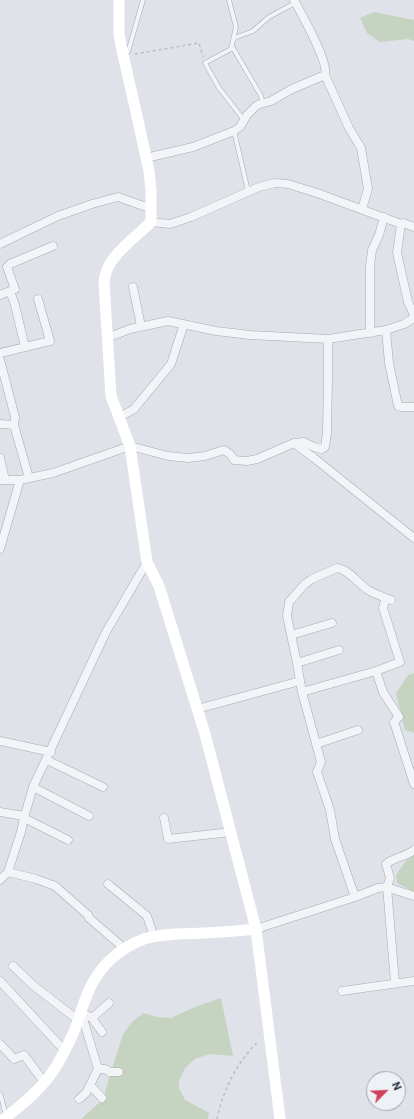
<!DOCTYPE html>
<html>
<head>
<meta charset="utf-8">
<style>
	body { margin:0 }
	#map { position:relative; width:414px; height:1119px; overflow:hidden; background:#dfe3e9; font-family:Roboto,sans-serif }
	canvas { display:block }
	.north { position:absolute; left:366px; top:1071px; width:40px; height:40px; box-sizing:border-box; background:#eef2f6; border:1px solid #9ea5ad; border-radius:50%; rotate:66deg; font-size:11px; font-weight:700; line-height:16px; text-align:center; color:#273240 }
	.north::after { content:''; display:block; margin:auto; width:14px; height:18px; background:#d1415d; clip-path:polygon(50% 0,100% 100%,50% 72%,0 100%) }
</style>
</head>
<body>
<div id="map">
<canvas width="414" height="1119"></canvas>
<div class="north">N</div>
</div>
<script>
const ctx = document.querySelector('canvas').getContext('2d');
ctx.lineJoin = 'round';
function paint(path, color) {
  ctx.fillStyle = color;
  ctx.fill(path, 'evenodd');
}
function trace(path, color, width, dash) {
  ctx.strokeStyle = color;
  ctx.lineWidth = width;
  ctx.lineCap = dash ? 'butt' : 'round';
  ctx.setLineDash(dash || []);
  ctx.stroke(path);
}
paint(new Path2D(`
	M 374,12 L 414,20 L 414,41 L 408,39 L 380,42 L 367,33 L 360,18 Z
	M 414,673 L 414,733 L 405,730 L 396,693 L 408,675 Z
	M 414,854 L 414,892 L 397,883 L 396,875 L 408,858 Z
	M 221,998 L 233,1056 L 209,1054 L 195,1059 L 185,1068 L 179,1081 L 179,1088 L 185,1100 L 209,1113 L 208,1119 L 81,1119 L 100,1102 L 104,1095 L 123,1034 L 132,1022 L 143,1013 L 157,1017 L 171,1018 L 197,1006 Z`), '#c6d3c0');
const lane = new Path2D(`
	M 229,0 L 236,27 L 231,49
	M 234,38 L 237,37 L 253,31 L 269,17 L 295,3
	M 123,54 L 128,52 L 143,0
	M 244,120 L 219,88 L 205,63 L 233,48 L 261,96 L 263,103
	M 234,131 L 248,191
	M 0,1094 C 4,1103 2,1107 7,1116`);
const street = new Path2D(`
	M 294,0 C 301,13 329,62 325,75 L 349,128 L 361,148 L 368,189 L 362,209
	M 146,158 L 193,147 L 234,131 L 240,127 L 247,115 L 256,106 L 260,104 L 271,101 L 292,89 L 325,75
	M 151,222 L 170,224 L 191,217 L 259,187 L 275,183 L 288,184 L 317,193 L 401,224 L 403,223 L 414,227
	M 401,224 L 397,253 L 408,302 L 414,315
	M 0,244 L 58,216 L 92,204 L 118,197 L 152,209
	M 133,287 L 141,326
	M 10,291 L 15,305 L 25,347
	M 0,295 L 15,289 L 7,267 L 10,264 L 53,246
	M 386,330 L 389,363 L 398,406 L 402,407 L 414,407
	M 370,333 L 370,266 L 372,250 L 379,235 L 384,217
	M 107,338 L 130,329 L 168,321 L 216,331 L 250,335 L 328,339 L 386,330 L 404,324 L 414,318
	M 0,353 L 50,341 L 38,299
	M 0,360 L 15,417 L 14,425 L 29,478
	M 120,417 L 134,409 L 171,364 L 184,324
	M 0,424 L 14,425
	M 294,443 L 304,442 L 314,447 L 322,449 L 325,447 L 327,433 L 328,378 L 328,339
	M 0,458 L 5,480
	M 0,480 L 20,480 L 53,473 L 130,446 L 168,456 L 188,458 L 205,456 L 224,450 L 230,454 L 234,460 L 247,461 L 257,459 L 294,443 L 314,458 L 414,538
	M 0,549 L 20,480
	M 291,635 L 332,623
	M 297,663 L 339,650
	M 376,671 L 383,692 L 399,717 L 394,722 L 414,784
	M 302,692 L 376,671 L 400,662 L 383,608 L 386,598
	M 197,709 L 267,690 L 300,681
	M 0,741 L 51,752
	M 316,744 L 358,730
	M 47,760 L 103,787
	M 33,787 L 89,816
	M 0,812 L 24,816
	M 24,818 L 68,840
	M 164,818 L 168,839 L 231,832
	M 8,872 L 36,879 L 55,886 L 88,915 L 89,918 L 125,949
	M 0,880 L 8,872 L 21,832 L 24,818 L 33,787 L 106,632 L 147,562
	M 108,884 L 147,916 L 154,937
	M 355,897 L 335,839 L 330,810 L 317,772 L 321,762 L 302,692 L 297,663 L 287,616 L 289,602 L 305,584 L 312,579 L 337,568 C 348,569 359,584 368,590 C 375,594 383,597 391,600
	M 256,929 L 355,897 L 378,888 L 386,887 L 414,896
	M 13,966 L 34,986 L 78,1020
	M 0,981 L 64,1050
	M 395,983 L 387,887 L 390,878 L 386,864 C 394,857 406,857 414,850
	M 342,991 L 414,981
	M 81,1012 L 92,1018 L 109,1003
	M 92,1018 L 102,1032
	M 0,1044 L 14,1059 L 24,1055 L 44,1082
	M 98,1069 L 105,1069 L 110,1072 L 119,1072
	M 90,1085 L 102,1098
	M 79,1099 L 86,1093 L 98,1069 L 81,1012`);
trace(lane, '#a4aab3', 5);
trace(street, '#a4aab3', 9);
trace(new Path2D(`
	M 135,54 L 199,43 L 203,57
	M 217,1119 C 223,1090 238,1060 259,1041`), '#b9bec4', 1.5, [3, 3]);
trace(lane, '#f2f4f7', 4);
trace(street, '#f2f4f7', 8);
trace(new Path2D(`
	M 119,0 L 119,34 L 123,55 L 135,107 L 149,171 L 151,191 L 151,222 C 137,236 111,254 106,273 C 105,276 104,279 104,282 L 111,396 L 130,446 L 147,562 L 159,586 L 205,734 L 256,929 L 280,1119
	M 4,1119 C 24,1103 44,1087 57,1065 C 65,1051 73,1036 78,1021 C 82,1008 86,995 92,984 C 103,963 122,947 144,939 C 163,933 185,934 205,933 C 222,932 239,931 256,929`), '#fff', 11);
</script>
</body>
</html>
